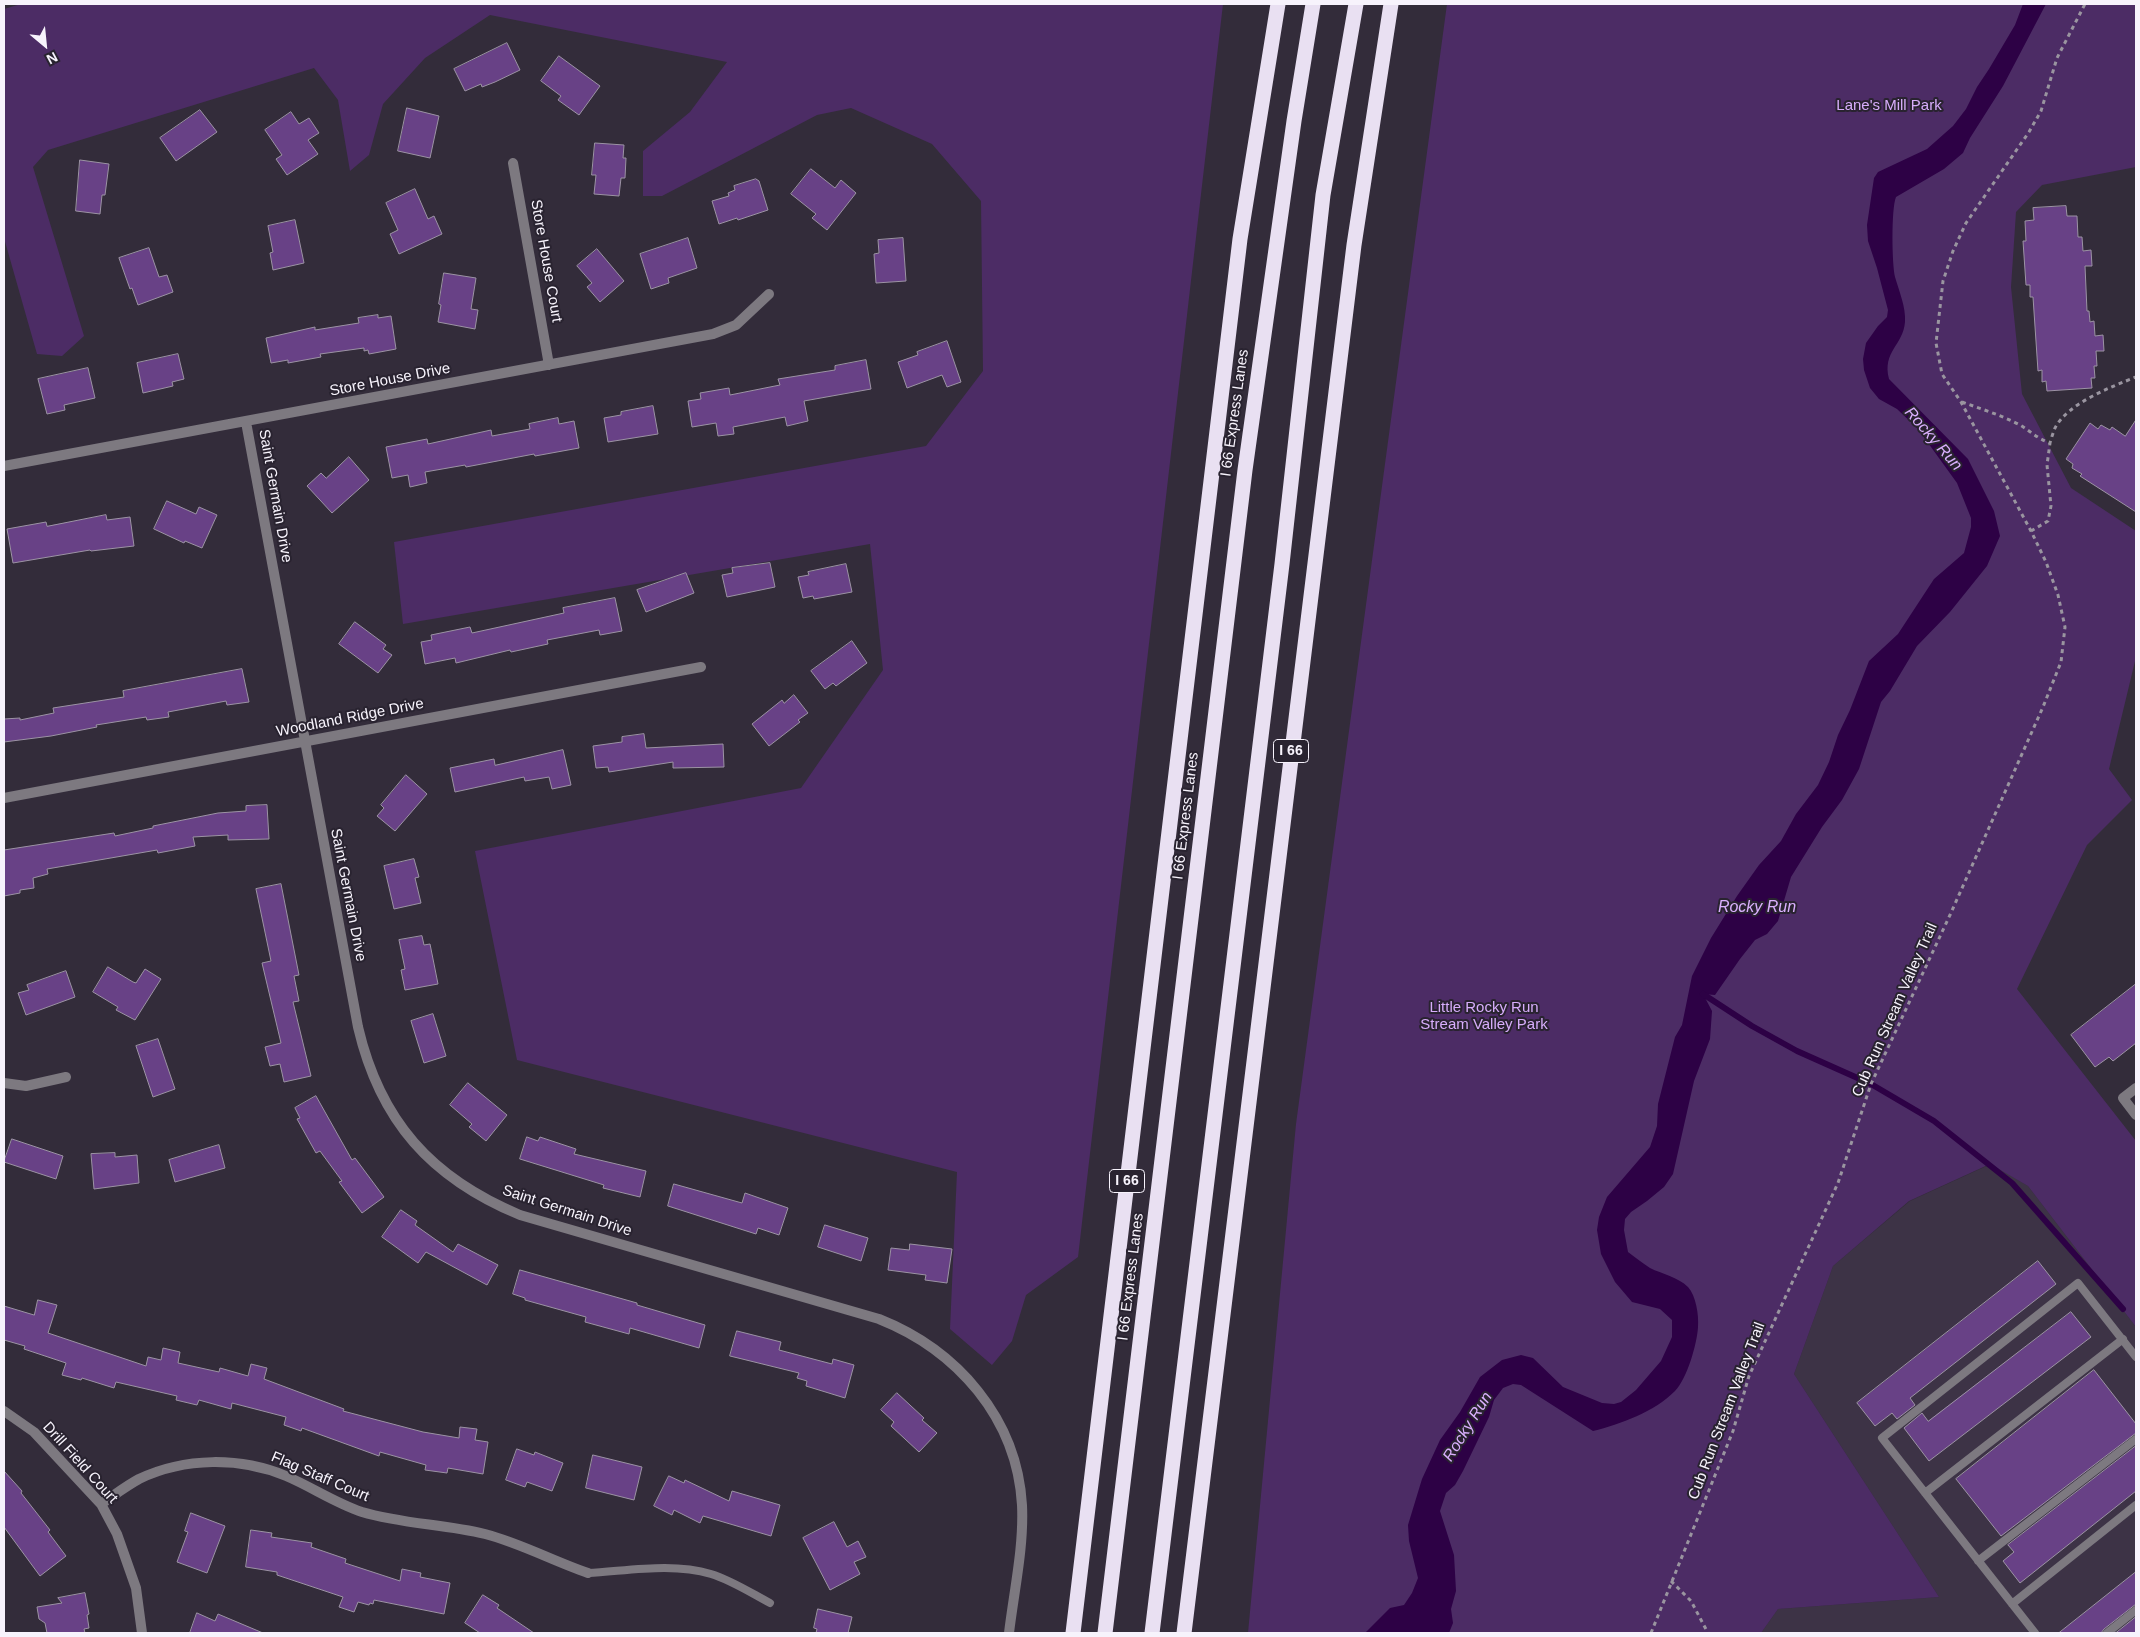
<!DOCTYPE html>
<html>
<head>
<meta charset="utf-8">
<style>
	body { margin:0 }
	#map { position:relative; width:2140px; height:1637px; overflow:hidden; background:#332c3a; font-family:Helvetica,sans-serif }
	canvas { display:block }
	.frame { position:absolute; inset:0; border:5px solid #f7f3fc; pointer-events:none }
	.north { position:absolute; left:20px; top:20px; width:50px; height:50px; -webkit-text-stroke:4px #292330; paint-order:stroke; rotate:152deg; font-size:14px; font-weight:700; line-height:20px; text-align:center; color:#f7f3fc }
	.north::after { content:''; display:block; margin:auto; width:18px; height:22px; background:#f7f3fc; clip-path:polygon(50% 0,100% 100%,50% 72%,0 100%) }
</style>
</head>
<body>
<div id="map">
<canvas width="2140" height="1637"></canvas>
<div class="frame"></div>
<div class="north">N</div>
</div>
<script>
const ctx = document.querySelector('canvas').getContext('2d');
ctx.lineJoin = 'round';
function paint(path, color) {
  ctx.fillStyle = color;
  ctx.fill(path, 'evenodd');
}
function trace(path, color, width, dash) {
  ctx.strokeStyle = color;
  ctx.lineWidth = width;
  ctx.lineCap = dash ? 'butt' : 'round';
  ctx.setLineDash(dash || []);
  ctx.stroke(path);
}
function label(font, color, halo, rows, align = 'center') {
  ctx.font = font + ' Helvetica,sans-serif';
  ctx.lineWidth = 4;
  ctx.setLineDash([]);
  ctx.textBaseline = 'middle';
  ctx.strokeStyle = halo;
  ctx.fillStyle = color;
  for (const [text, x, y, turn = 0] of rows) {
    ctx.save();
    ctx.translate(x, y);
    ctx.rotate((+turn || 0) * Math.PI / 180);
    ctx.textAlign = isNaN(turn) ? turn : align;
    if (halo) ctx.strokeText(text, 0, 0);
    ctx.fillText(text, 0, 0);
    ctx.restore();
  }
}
paint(new Path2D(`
	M 1991,1164 L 2028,1186 L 2136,1327 L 2136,1633 L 1761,1633 L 1778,1609 L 1939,1597 L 1794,1374 L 1833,1266 L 1910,1201 Z`), '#3d3346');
paint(new Path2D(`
	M 21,4 L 1223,4 L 1078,1257 L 1026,1295 L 1012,1341 L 992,1365 L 950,1329 L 957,1172 L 517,1060 L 475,851 L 801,788 L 883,670 L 870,544 L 403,624 L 394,542 L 926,446 L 983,371 L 981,201 L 932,144 L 851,108 L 817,115 L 662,196 L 643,196 L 643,151 L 690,112 L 727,62 L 490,15 L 425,58 L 383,104 L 369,155 L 350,171 L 338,100 L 314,68 L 48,150 L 33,167 L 84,336 L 62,356 L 37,354 L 4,238 L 4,9 Z
	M 1447,4 L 2136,4 L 2136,167 L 2042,185 L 2016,212 L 2011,287 L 2022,394 L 2071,488 L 2136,531 L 2136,657 L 2109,769 L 2132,800 L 2087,845 L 2017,989 L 2136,1141 L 2136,1327 L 2028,1186 L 1990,1164 L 1909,1201 L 1833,1266 L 1794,1374 L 1939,1597 L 1778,1609 L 1761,1633 L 1248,1633 L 1296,1124 Z`), '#4c2c65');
paint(new Path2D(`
	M 2023,4 L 2046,4 L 2003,86 L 1970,138 L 1963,153 L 1944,169 L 1896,197 C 1891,209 1892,264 1895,277 C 1899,291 1906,307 1905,322 C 1903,346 1882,351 1889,379 L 1968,459 L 1994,511 L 2000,536 L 1987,566 L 1950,612 L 1917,646 L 1890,691 L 1881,702 L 1859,769 L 1842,800 L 1822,827 L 1791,877 L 1778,921 L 1767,934 L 1755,940 L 1740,959 L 1715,995 L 1703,994 L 1712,1011 L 1710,1039 L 1694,1081 L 1673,1174 L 1664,1187 L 1647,1201 L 1631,1212 L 1625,1219 L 1624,1230 L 1628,1252 C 1635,1257 1642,1263 1650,1268 C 1662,1274 1678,1277 1688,1287 C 1696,1296 1699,1315 1698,1327 C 1697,1344 1687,1379 1675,1391 C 1654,1412 1621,1424 1593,1431 L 1521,1385 L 1513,1384 L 1503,1388 L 1494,1400 L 1489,1417 L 1463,1471 L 1455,1485 L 1446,1493 L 1440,1511 L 1454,1555 L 1456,1591 L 1451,1609 L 1453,1623 L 1449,1633 L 1365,1633 L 1390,1608 L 1404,1605 L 1412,1593 L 1418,1578 L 1409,1541 L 1408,1525 L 1422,1479 L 1440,1440 L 1460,1412 L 1480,1377 L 1502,1360 L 1521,1355 L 1533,1358 L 1563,1387 L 1602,1403 L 1614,1404 L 1621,1402 L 1636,1390 L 1661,1361 L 1672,1337 L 1672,1320 L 1660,1309 L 1632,1302 L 1615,1282 L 1601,1254 L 1597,1230 L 1599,1217 L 1607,1197 L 1650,1147 L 1657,1126 L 1658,1104 L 1675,1037 L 1682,1025 L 1692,976 L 1711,938 L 1737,896 L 1759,865 L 1781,841 L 1796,814 L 1818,785 L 1829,762 L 1838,735 L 1850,710 L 1869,661 L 1898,634 L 1934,579 L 1964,553 L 1971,527 L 1971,518 L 1957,483 L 1918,429 L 1897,409 L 1879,399 L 1870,388 L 1864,370 L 1863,359 L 1866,343 L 1878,326 L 1887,317 L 1888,310 L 1877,268 L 1868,241 L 1867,225 L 1874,178 L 1878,172 L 1927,149 L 1953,126 L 1966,109 L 1977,87 L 1989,69 L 2015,25 Z`), '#2d0145');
trace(new Path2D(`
	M 1703,994 L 1752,1026 L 1797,1051 L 1871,1084 L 1934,1121 L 2012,1183 L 2123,1309`), '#2d0145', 6);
const building = new Path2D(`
	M 507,43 L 520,70 L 495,82 L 482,87 L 481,84 L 465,91 L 454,69 Z
	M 559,56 L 600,86 L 579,115 L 558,100 L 561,96 L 541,81 Z
	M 407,108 L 439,116 L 430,158 L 398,151 Z
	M 200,110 L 217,132 L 176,161 L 160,138 Z
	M 291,112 L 299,124 L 309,118 L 319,133 L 308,140 L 318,154 L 287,175 L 276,159 L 282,155 L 265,130 Z
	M 595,143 L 624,145 L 623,158 L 626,158 L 625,178 L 621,178 L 619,196 L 594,194 L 596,175 L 592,175 Z
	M 80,160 L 109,164 L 105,195 L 102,195 L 100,214 L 76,211 Z
	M 811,169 L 835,188 L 841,180 L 856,193 L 827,230 L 812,218 L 816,214 L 791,194 Z
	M 756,179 L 759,181 L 768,210 L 738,220 L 737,218 L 719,224 L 712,201 L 729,196 L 728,193 L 735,190 L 734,186 Z
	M 415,189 L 428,219 L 434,216 L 442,234 L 399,254 L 390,234 L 398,230 L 386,203 Z
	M 2066,206 L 2067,216 L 2077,216 L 2078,237 L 2082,237 L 2083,251 L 2091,250 L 2092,266 L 2085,266 L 2087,311 L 2089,311 L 2090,322 L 2094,321 L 2095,336 L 2103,335 L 2104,351 L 2096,351 L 2097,366 L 2094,366 L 2095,378 L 2091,378 L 2092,388 L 2047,391 L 2046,381 L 2042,382 L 2042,370 L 2038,371 L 2033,297 L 2030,297 L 2030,285 L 2026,285 L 2023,241 L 2026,241 L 2025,221 L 2034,220 L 2033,208 Z
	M 295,220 L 304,263 L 273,270 L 270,253 L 273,252 L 268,226 Z
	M 688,238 L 697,268 L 668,278 L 669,283 L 651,289 L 640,254 Z
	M 903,238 L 906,281 L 876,283 L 874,254 L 879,253 L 878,240 Z
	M 149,248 L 159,277 L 167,275 L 173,292 L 138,305 L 132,288 L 130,289 L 119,258 Z
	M 597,249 L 624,281 L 600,302 L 587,287 L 592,283 L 577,266 Z
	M 444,273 L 476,278 L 471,309 L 478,310 L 475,329 L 438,322 L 441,305 L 439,304 Z
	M 378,315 L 378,318 L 391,316 L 396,349 L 369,354 L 368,350 L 364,351 L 364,348 L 320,354 L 321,357 L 288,363 L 288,360 L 271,363 L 266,338 L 315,327 L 315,330 L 359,323 L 358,318 Z
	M 947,341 L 961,382 L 947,387 L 942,375 L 907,388 L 898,362 L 918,355 L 917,352 Z
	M 178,354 L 184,379 L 172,382 L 173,386 L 143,393 L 137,363 Z
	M 866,360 L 871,389 L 804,401 L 808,421 L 787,426 L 785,417 L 733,427 L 734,434 L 718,436 L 716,423 L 692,427 L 688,401 L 701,399 L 700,393 L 729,388 L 730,395 L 780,385 L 778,379 L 835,370 L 835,366 Z
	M 88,368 L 95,398 L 64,405 L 65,410 L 47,414 L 38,379 Z
	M 653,406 L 658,434 L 608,442 L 604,418 L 621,415 L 621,412 Z
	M 558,418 L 559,424 L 574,421 L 579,448 L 535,456 L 534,454 L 466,467 L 465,465 L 425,472 L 427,483 L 410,487 L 408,475 L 392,478 L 386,447 L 427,439 L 428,444 L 491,430 L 492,436 L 530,429 L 529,424 Z
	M 2136,420 L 2136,512 L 2080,476 L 2082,474 L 2072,468 L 2073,464 L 2066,459 L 2090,423 L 2098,429 L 2101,425 L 2110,430 L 2112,427 L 2125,436 Z
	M 349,457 L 369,480 L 332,513 L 307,486 L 321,473 L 326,478 Z
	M 167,501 L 196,514 L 199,507 L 217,515 L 202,548 L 185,541 L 184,543 L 154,529 Z
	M 106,515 L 107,520 L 130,517 L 134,546 L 91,551 L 90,550 L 13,563 L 7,529 L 46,522 L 47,526 Z
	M 770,563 L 775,587 L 727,597 L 722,575 L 733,573 L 732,568 Z
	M 846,564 L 852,592 L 814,599 L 813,596 L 803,598 L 798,577 L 809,575 L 808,572 Z
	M 686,573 L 694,593 L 646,612 L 637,590 Z
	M 615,598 L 622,631 L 600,635 L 599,630 L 547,640 L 548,644 L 511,652 L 510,650 L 456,663 L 455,658 L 425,664 L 421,642 L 432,640 L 431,635 L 470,627 L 472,633 L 564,613 L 563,608 Z
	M 355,622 L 386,645 L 383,649 L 392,655 L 378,673 L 339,644 Z
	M 852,641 L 867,663 L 836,686 L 833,683 L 825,689 L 811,671 Z
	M 242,669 L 249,702 L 227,705 L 226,701 L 168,712 L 169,717 L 147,720 L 146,717 L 96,725 L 97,727 L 51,736 L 4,742 L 4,719 L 20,718 L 20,720 L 54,713 L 53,708 L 124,697 L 123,691 Z
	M 794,695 L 808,713 L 798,720 L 800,722 L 769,746 L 752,724 L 782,700 L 784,703 Z
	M 644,734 L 646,748 L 723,744 L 724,767 L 673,768 L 673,762 L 609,772 L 608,767 L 596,768 L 593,746 L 622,742 L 622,737 Z
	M 563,750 L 571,785 L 552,789 L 549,777 L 525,781 L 524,777 L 455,792 L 450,768 L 494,759 L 495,765 Z
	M 406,775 L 427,794 L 395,831 L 377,816 L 384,808 L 381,805 Z
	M 267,805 L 269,839 L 228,840 L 228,835 L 193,837 L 195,846 L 158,853 L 157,850 L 47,869 L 48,874 L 33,878 L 34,888 L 20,890 L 20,893 L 4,896 L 4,850 L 114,833 L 115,836 L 153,828 L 153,826 L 218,813 L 246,811 L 246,806 Z
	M 414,859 L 419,877 L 415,878 L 421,903 L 394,909 L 384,866 Z
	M 281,884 L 299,975 L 294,976 L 299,1001 L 293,1002 L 311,1076 L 284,1082 L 280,1064 L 270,1066 L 265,1047 L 281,1043 L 262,963 L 271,961 L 256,889 Z
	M 422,936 L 424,945 L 430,944 L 438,984 L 405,990 L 401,970 L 405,969 L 399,940 Z
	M 108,967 L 133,982 L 136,983 L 145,969 L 161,979 L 135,1020 L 116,1010 L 118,1007 L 93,992 Z
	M 66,971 L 75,997 L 26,1015 L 18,993 L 29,990 L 27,985 Z
	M 2136,984 L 2136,1043 L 2113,1061 L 2109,1057 L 2095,1067 L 2071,1035 Z
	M 433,1014 L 446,1056 L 424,1063 L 411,1021 Z
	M 158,1039 L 175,1089 L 153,1097 L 136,1046 Z
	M 468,1083 L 507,1115 L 486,1141 L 469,1127 L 472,1124 L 450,1105 Z
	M 316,1096 L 352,1160 L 355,1158 L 384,1197 L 362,1213 L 339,1182 L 342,1181 L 320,1151 L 316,1153 L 297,1119 L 300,1118 L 295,1108 Z
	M 527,1137 L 538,1141 L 540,1137 L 576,1149 L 574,1154 L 646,1171 L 640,1197 L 603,1188 L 604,1185 L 520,1159 Z
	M 12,1139 L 63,1156 L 56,1179 L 4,1162 Z
	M 219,1145 L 225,1168 L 175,1182 L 169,1160 Z
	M 115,1153 L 115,1157 L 137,1155 L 139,1183 L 94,1189 L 91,1154 Z
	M 674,1184 L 742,1203 L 745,1193 L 788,1208 L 779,1235 L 758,1228 L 756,1234 L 668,1206 Z
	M 401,1210 L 417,1221 L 415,1225 L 453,1252 L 458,1244 L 498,1265 L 487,1285 L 426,1252 L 418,1263 L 382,1237 Z
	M 825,1225 L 868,1238 L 861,1261 L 818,1247 Z
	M 910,1244 L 952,1249 L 947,1283 L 925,1280 L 926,1275 L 888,1270 L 891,1248 L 909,1250 Z
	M 2038,1261 L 2056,1284 L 1910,1398 L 1915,1405 L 1897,1419 L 1892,1413 L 1875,1426 L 1857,1403 Z
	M 520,1270 L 637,1303 L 637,1305 L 705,1325 L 699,1348 L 630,1328 L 629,1334 L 585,1322 L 586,1317 L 525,1300 L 525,1298 L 513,1294 Z
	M 38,1300 L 57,1305 L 48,1333 L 146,1366 L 148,1357 L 161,1360 L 163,1348 L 180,1352 L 178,1363 L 219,1372 L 220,1368 L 248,1376 L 251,1364 L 267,1368 L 264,1379 L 344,1409 L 343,1411 L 423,1432 L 459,1438 L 460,1427 L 477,1429 L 475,1440 L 488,1442 L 483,1474 L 448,1468 L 447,1473 L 425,1470 L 426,1465 L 380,1452 L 379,1456 L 302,1428 L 301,1431 L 284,1425 L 286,1417 L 232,1403 L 231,1409 L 199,1400 L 197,1405 L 176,1400 L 177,1396 L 116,1382 L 114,1388 L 82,1378 L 81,1380 L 62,1375 L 66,1363 L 24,1349 L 25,1346 L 4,1340 L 4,1306 L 34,1315 Z
	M 2071,1312 L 2091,1337 L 1929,1461 L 1904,1428 L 1922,1413 L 1928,1421 Z
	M 737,1331 L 781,1342 L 779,1350 L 832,1364 L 833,1359 L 854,1365 L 845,1398 L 806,1386 L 807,1381 L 797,1378 L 799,1373 L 730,1356 Z
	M 2094,1370 L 2136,1424 L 2136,1433 L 2001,1536 L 1956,1479 Z
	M 897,1393 L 924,1418 L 922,1420 L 937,1433 L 919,1452 L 891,1426 L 894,1422 L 881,1410 Z
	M 2136,1446 L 2136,1491 L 2020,1583 L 2003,1561 L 2014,1552 L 2008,1545 Z
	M 517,1449 L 534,1455 L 535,1452 L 563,1463 L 552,1491 L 527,1482 L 525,1487 L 506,1480 Z
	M 593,1455 L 642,1467 L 634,1500 L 586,1488 Z
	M 4,1471 L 22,1491 L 21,1493 L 50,1530 L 48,1532 L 66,1556 L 40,1576 L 4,1527 Z
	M 669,1476 L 684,1483 L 685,1480 L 729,1501 L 732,1491 L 780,1505 L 771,1536 L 703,1516 L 700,1523 L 674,1510 L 672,1515 L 654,1506 Z
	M 191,1513 L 225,1526 L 207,1573 L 177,1562 L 188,1532 L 185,1531 Z
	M 834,1522 L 847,1547 L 858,1541 L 866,1557 L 854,1562 L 860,1574 L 830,1590 L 803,1538 Z
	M 251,1530 L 272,1533 L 271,1537 L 312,1543 L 311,1547 L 346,1559 L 345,1563 L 400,1581 L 402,1569 L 421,1573 L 420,1577 L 450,1583 L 444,1614 L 374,1600 L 373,1604 L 370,1603 L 369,1605 L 358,1602 L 354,1612 L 339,1607 L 343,1597 L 277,1575 L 277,1572 L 246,1567 Z
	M 2136,1572 L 2136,1604 L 2104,1629 L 2101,1633 L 2059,1633 Z
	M 85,1593 L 89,1614 L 87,1615 L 89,1628 L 84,1629 L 85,1633 L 47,1633 L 45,1623 L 39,1619 L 37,1607 L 62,1603 L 58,1598 Z
	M 483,1595 L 499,1605 L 497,1608 L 534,1633 L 480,1633 L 465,1623 Z
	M 818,1609 L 852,1617 L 848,1633 L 816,1633 L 817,1629 L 814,1628 Z
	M 197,1613 L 215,1621 L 218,1614 L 263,1633 L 190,1633 Z
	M 2136,1617 L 2136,1633 L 2116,1633 Z`);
paint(building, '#684186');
trace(building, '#9c93a4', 1);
trace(new Path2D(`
	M 1962,402 C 1981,409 2001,415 2020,425 C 2030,431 2038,439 2050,443 C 2051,439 2053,433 2055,428 C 2068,403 2111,387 2136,377
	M 2031,531 L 2048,521 L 2051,506 L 2047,465 L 2050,443
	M 1671,1581 L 1691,1601 L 1708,1633
	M 1651,1633 L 1733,1431 L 1749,1376 L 1838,1183 L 1871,1084 L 1950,915 L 2043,707 L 2061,662 L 2065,627 L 2058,595 L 2046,562 L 2031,531 L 1961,402 L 1942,374 L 1936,343 L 1943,281 L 1953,251 L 1966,223 L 2029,132 L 2041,111 L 2057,58 L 2085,4`), '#9a95a0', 3, [4, 4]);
trace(new Path2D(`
	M 1925,1493 L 2123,1339
	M 1978,1561 L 2136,1439
	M 588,1573 C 627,1571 672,1562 711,1574 C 731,1580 751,1593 770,1603
	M 2012,1604 L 2136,1505
	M 2035,1633 L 1882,1438 L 2078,1283 L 2136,1357
	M 2107,1633 L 2136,1610`), '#7d7980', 8);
trace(new Path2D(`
	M 513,163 L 549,365
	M 246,422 L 358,1027 C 380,1121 431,1178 520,1215 L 879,1319 C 957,1350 1017,1418 1022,1505 C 1024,1547 1014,1591 1009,1633
	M 4,466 L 713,334 L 736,325 L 769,294
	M 4,798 L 701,667
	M 4,1083 L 26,1086 L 66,1077
	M 2136,1088 L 2123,1098 L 2136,1115
	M 4,1411 L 34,1432 L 101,1504 L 117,1534 L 136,1588 L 142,1633
	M 101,1504 C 113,1496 126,1486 139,1479 C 185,1457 240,1457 286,1476 C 312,1487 335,1503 362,1512 C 402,1524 444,1524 485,1534 C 520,1543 553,1561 588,1573`), '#7d7980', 10);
trace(new Path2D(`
	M 1073,1633 L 1240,239 L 1278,4
	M 1105,1633 L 1245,470 L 1294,121 L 1313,4
	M 1152,1633 L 1282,564 L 1323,195 L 1356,4
	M 1184,1633 L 1354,245 L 1391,4`), '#e9e0f2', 15);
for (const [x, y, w] of [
	[1291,751,35],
	[1127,1181,35]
]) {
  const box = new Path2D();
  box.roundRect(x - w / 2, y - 11.5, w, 23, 4);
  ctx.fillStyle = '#292330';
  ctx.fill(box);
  trace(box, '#f7f3fc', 1);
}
label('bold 14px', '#f7f3fc', null, [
	["I 66",1291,751],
	["I 66",1127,1181]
]);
label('15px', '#d7adfb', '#292330', [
	["Lane's Mill Park",1889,106],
	["Little Rocky Run",1484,1008],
	["Stream Valley Park",1484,1025]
]);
label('15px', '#f7f3fc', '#292330', [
	["Store House Court",546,261,80],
	["Store House Drive",390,380,-11],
	["I 66 Express Lanes",1235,413,-82],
	["Saint Germain Drive",275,496,80],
	["Woodland Ridge Drive",350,718,-11],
	["I 66 Express Lanes",1186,816,-83],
	["Saint Germain Drive",348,895,79],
	["Cub Run Stream Valley Trail",1895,1010,-66],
	["Saint Germain Drive",567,1211,18],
	["I 66 Express Lanes",1131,1277,-83],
	["Cub Run Stream Valley Trail",1727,1411,-69],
	["Drill Field Court",80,1463,48],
	["Flag Staff Court",320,1477,23]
]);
label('italic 16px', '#dab0fe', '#292330', [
	["Rocky Run",1933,439,49],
	["Rocky Run",1757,908],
	["Rocky Run",1468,1427,-58]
]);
</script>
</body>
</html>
